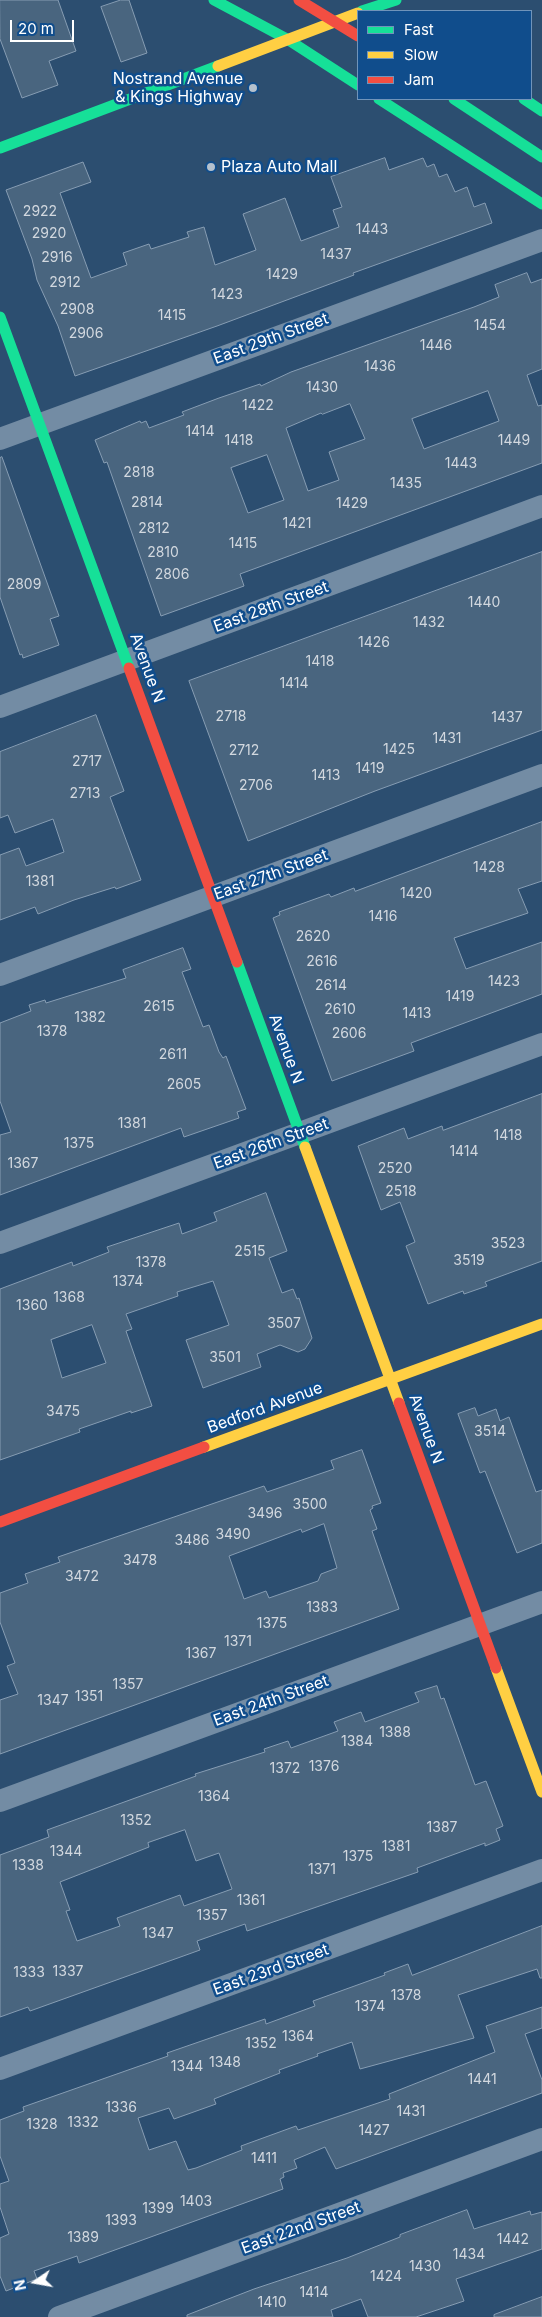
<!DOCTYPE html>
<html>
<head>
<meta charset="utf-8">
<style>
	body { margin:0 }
	#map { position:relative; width:542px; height:2317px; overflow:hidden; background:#2c4e70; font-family:Inter,sans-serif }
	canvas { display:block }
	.legend { position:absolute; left:357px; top:10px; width:175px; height:90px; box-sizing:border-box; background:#104d8c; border:1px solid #7094ba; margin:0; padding:6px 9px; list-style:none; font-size:15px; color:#fff }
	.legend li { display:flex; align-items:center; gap:10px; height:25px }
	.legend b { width:25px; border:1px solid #7094ba }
	.north { position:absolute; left:10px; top:2257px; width:50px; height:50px; -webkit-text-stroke:4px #104d8c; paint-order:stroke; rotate:258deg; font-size:14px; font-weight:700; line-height:20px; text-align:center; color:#fff }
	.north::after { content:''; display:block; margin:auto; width:18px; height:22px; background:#fff; clip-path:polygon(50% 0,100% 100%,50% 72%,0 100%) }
	.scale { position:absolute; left:10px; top:20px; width:64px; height:22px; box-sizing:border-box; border:2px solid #fff; border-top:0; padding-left:6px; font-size:15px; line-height:18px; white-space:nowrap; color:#fff; -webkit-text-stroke:4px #104d8c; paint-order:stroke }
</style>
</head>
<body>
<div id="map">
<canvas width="542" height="2317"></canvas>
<ul class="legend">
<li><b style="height:6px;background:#16e098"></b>Fast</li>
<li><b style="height:6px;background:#ffcf43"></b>Slow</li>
<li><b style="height:6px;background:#f24e42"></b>Jam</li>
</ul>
<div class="north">N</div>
<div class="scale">20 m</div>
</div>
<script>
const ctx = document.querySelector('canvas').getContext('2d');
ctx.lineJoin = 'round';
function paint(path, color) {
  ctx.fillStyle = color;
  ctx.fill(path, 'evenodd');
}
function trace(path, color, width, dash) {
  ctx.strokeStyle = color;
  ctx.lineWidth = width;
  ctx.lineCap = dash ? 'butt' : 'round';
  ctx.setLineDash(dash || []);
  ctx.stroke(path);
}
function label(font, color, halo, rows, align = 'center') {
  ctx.font = font + ' Inter,sans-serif';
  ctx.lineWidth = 5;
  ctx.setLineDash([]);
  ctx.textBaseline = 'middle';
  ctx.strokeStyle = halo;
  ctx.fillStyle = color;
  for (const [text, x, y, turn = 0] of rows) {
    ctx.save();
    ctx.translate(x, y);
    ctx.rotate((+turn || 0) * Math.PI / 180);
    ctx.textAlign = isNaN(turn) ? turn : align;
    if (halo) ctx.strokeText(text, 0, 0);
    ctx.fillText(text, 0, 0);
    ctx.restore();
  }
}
const building = new Path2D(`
	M 0,0 L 58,0 L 76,51 L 49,61 L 58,85 L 22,98 L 0,39 Z
	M 121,0 L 129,0 L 147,53 L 121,62 L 101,7 Z
	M 385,158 L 389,170 L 423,158 L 427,167 L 434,164 L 439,177 L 447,174 L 455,192 L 467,187 L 474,207 L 485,203 L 492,223 L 353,273 L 354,275 L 217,326 L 75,376 L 58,326 L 37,280 L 32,259 L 6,190 L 83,162 L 91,182 L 60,193 L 91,278 L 127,265 L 123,253 L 149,244 L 151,249 L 189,237 L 187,232 L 204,227 L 215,265 L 256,250 L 243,214 L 285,198 L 301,241 L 339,227 L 333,210 L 342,207 L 331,177 Z
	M 527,273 L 531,283 L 542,279 L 542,369 L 527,375 L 538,406 L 542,405 L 542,463 L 240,574 L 244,586 L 161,616 L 107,462 L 104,463 L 95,440 L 140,421 L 141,423 L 146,421 L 149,428 L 184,415 L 182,412 L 219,398 L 260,384 L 261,386 L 291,372 L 474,307 L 499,297 L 495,285 ZM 488,391 L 499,421 L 424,449 L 412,419 ZM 350,404 L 365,439 L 329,452 L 339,480 L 308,491 L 286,428 L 321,413 L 322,414 ZM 267,455 L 284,500 L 248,513 L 231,468 Z
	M 2,457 L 59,616 L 50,619 L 59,645 L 23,658 L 22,654 L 20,655 L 0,597 L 0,458 Z
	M 542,552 L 542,730 L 375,791 L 248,841 L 189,681 Z
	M 96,715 L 124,791 L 110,797 L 141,880 L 116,889 L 115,887 L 74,900 L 38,914 L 35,907 L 0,920 L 0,855 L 19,848 L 26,866 L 64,852 L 53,819 L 15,833 L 8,815 L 0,818 L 0,752 Z
	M 542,822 L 542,881 L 518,889 L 528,913 L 454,938 L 466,969 L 542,942 L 542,994 L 411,1043 L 414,1051 L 332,1081 L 273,918 L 280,915 L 279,912 L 329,894 L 331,897 L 354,888 L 355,891 Z
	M 183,948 L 191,969 L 182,972 L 203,1027 L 209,1025 L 219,1052 L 223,1058 L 226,1056 L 246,1109 L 237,1112 L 239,1118 L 184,1137 L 181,1128 L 0,1195 L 0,1135 L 11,1132 L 0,1101 L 0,1023 L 31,1011 L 29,1005 L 45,1000 L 46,1003 L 126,978 L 123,970 Z
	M 542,1094 L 542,1261 L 485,1282 L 487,1286 L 464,1294 L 463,1291 L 428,1304 L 406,1246 L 415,1242 L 400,1202 L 381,1210 L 358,1146 L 404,1128 L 408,1139 L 442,1126 L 443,1130 Z
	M 266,1193 L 287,1251 L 269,1258 L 282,1293 L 293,1289 L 297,1299 L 299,1298 L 312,1338 L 305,1349 L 298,1352 L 280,1345 L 257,1354 L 261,1367 L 203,1388 L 186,1340 L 229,1325 L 213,1281 L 177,1292 L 178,1296 L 126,1314 L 132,1329 L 126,1331 L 152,1406 L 131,1413 L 131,1411 L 79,1429 L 80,1432 L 0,1460 L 0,1289 L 72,1262 L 73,1266 L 109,1252 L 107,1247 L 179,1223 L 182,1234 L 217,1221 L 214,1213 ZM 92,1325 L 106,1363 L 62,1378 L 51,1340 Z
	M 475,1408 L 478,1416 L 496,1409 L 500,1421 L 509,1417 L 536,1492 L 542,1490 L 542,1543 L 517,1553 L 485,1471 L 480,1473 L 458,1414 Z
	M 362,1450 L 381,1503 L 372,1506 L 373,1508 L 370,1510 L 377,1529 L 372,1531 L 399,1609 L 0,1754 L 0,1700 L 18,1694 L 7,1666 L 15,1663 L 0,1622 L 0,1593 L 28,1583 L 25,1574 L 60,1562 L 58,1557 L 264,1486 L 267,1492 L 334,1469 L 331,1461 ZM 324,1524 L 337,1568 L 321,1574 L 318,1581 L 269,1598 L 266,1591 L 244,1599 L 229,1556 L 301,1529 L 302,1532 Z
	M 437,1686 L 441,1699 L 444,1698 L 475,1785 L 486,1781 L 503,1826 L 496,1829 L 500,1840 L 485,1846 L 485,1843 L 417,1868 L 418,1872 L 247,1931 L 245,1924 L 197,1941 L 200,1950 L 30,2011 L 28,2007 L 0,2017 L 0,1855 L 49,1837 L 47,1830 L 196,1776 L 195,1774 L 265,1752 L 264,1749 L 288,1741 L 291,1748 L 338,1731 L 334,1722 L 361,1712 L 365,1722 L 419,1702 L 415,1693 ZM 185,1830 L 196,1861 L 219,1853 L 232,1889 L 184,1906 L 180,1895 L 117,1918 L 120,1926 L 77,1941 L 66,1911 L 70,1910 L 60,1882 L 149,1847 L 148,1843 Z
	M 542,1926 L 542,1978 L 540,1978 L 537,1969 L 458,1995 L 474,2038 L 360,2069 L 352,2042 L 317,2054 L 318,2056 L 279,2070 L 280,2073 L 214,2099 L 216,2104 L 174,2119 L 169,2108 L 138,2118 L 149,2150 L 176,2141 L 188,2170 L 196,2168 L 242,2150 L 241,2146 L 296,2126 L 298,2130 L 390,2099 L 389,2094 L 495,2052 L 486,2026 L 542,2007 L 542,2028 L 525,2034 L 542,2080 L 542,2093 L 336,2169 L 325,2147 L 294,2160 L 297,2168 L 283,2173 L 284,2177 L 280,2179 L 283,2189 L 79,2263 L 77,2256 L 34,2271 L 37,2279 L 6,2291 L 0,2276 L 0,2238 L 9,2234 L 0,2207 L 0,2184 L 9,2181 L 0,2156 L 0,2120 L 24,2111 L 23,2107 L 168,2056 L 167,2053 L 265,2019 L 266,2024 L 315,2006 L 313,2001 L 385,1975 L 384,1973 L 408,1964 L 412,1975 Z
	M 467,2210 L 474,2229 L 530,2211 L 531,2215 L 542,2212 L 542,2249 L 456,2279 L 464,2301 L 416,2317 L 368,2317 L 361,2299 L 331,2310 L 333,2317 L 187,2317 L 187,2315 L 254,2289 L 347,2258 L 400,2237 L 400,2235 Z
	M 542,2297 L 542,2317 L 494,2317 L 494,2315 Z`);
paint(building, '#49657f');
trace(building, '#879db3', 1);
trace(new Path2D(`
	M 0,439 L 542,240
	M 0,707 L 542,506
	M 0,975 L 542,775
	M 0,1243 L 542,1044
	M 0,1801 L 542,1602
	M 0,2069 L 542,1870
	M 59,2317 L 542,2139`), '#738ca4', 22);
trace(new Path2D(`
	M 214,0 L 287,39 L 358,85
	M 362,11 L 396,0
	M 379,99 L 542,204
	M 454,99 L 542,157
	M 524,99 L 542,111
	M 0,148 L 218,66
	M 0,317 L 129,668
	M 237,962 L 305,1147`), '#16e098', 11);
trace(new Path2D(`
	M 218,66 L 358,13
	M 305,1147 L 399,1403
	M 204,1447 L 542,1324
	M 496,1668 L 542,1792`), '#ffcf43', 11);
trace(new Path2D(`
	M 299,0 L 358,36
	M 129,668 L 237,962
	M 399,1403 L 496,1668
	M 0,1522 L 204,1447`), '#f24e42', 11);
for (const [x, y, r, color] of [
	[253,88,5,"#b5c1cd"],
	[211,167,5,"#b5c1cd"]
]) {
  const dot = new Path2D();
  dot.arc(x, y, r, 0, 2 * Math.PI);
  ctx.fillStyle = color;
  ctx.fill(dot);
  trace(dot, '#104d8c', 2);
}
label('14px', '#d2d8df', null, [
	["2922",40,212],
	["1443",372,230],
	["2920",49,234],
	["1437",336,255],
	["2916",57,258],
	["1429",282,275],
	["2912",65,283],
	["1423",227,295],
	["2908",77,310],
	["1415",172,316],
	["1454",490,326],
	["2906",86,334],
	["1446",436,346],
	["1436",380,367],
	["1430",322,388],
	["1422",258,406],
	["1414",200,432],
	["1418",239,441],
	["1449",514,441],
	["1443",461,464],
	["2818",139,473],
	["1435",406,484],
	["2814",147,503],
	["1429",352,504],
	["1421",297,524],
	["2812",154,529],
	["1415",243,544],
	["2810",163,553],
	["2806",172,575],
	["2809",24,585],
	["1440",484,603],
	["1432",429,623],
	["1426",374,643],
	["1418",320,662],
	["1414",294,684],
	["2718",231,717],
	["1437",507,718],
	["1431",447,739],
	["1425",399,750],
	["2712",244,751],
	["2717",87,762],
	["1419",370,769],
	["1413",326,776],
	["2706",256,786],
	["2713",85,794],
	["1428",489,868],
	["1381",40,882],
	["1420",416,894],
	["1416",383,917],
	["2620",313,937],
	["2616",322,962],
	["1423",504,982],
	["2614",331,986],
	["1419",460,997],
	["2615",159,1007],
	["2610",340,1010],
	["1413",417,1014],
	["1382",90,1018],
	["1378",52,1032],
	["2606",349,1034],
	["2611",173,1055],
	["2605",184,1085],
	["1381",132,1124],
	["1418",508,1136],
	["1375",79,1144],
	["1414",464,1152],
	["1367",23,1164],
	["2520",395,1169],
	["2518",401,1192],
	["3523",508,1244],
	["2515",250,1252],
	["3519",469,1261],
	["1378",151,1263],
	["1374",128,1282],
	["1368",69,1298],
	["1360",32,1306],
	["3507",284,1324],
	["3501",225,1358],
	["3475",63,1412],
	["3514",490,1432],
	["3500",310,1505],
	["3496",265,1514],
	["3490",233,1535],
	["3486",192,1541],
	["3478",140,1561],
	["3472",82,1577],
	["1383",322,1608],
	["1375",272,1624],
	["1371",238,1642],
	["1367",201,1654],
	["1357",128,1685],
	["1351",89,1697],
	["1347",53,1701],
	["1388",395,1733],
	["1384",357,1742],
	["1376",324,1767],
	["1372",285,1769],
	["1364",214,1797],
	["1352",136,1821],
	["1387",442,1828],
	["1381",396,1847],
	["1344",66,1852],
	["1375",358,1857],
	["1338",28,1866],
	["1371",322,1870],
	["1361",251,1901],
	["1357",212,1916],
	["1347",158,1934],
	["1337",68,1972],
	["1333",29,1973],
	["1378",406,1996],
	["1374",370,2007],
	["1364",298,2037],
	["1352",261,2044],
	["1348",225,2063],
	["1344",187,2067],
	["1441",482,2080],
	["1336",121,2108],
	["1431",411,2112],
	["1332",83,2123],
	["1328",42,2125],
	["1427",374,2131],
	["1411",264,2159],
	["1403",196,2202],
	["1399",158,2209],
	["1393",121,2221],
	["1389",83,2238],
	["1442",513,2240],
	["1434",469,2255],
	["1430",425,2267],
	["1424",386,2277],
	["1414",314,2293],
	["1410",272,2303]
]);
label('16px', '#fff', '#104d8c', [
	["Nostrand Avenue",243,79],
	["& Kings Highway",243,97],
	["Plaza Auto Mall",221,167,"left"]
], 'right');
label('16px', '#fff', '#104d8c', [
	["East 29th Street",271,339,-20],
	["East 28th Street",271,607,-20],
	["Avenue N",147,668,70],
	["East 27th Street",271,875,-20],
	["Avenue N",286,1049,70],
	["East 26th Street",271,1144,-20],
	["Bedford Avenue",265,1408,-20],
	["Avenue N",426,1429,70],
	["East 24th Street",271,1701,-20],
	["East 23rd Street",271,1970,-20],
	["East 22nd Street",301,2228,-20]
]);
</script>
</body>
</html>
